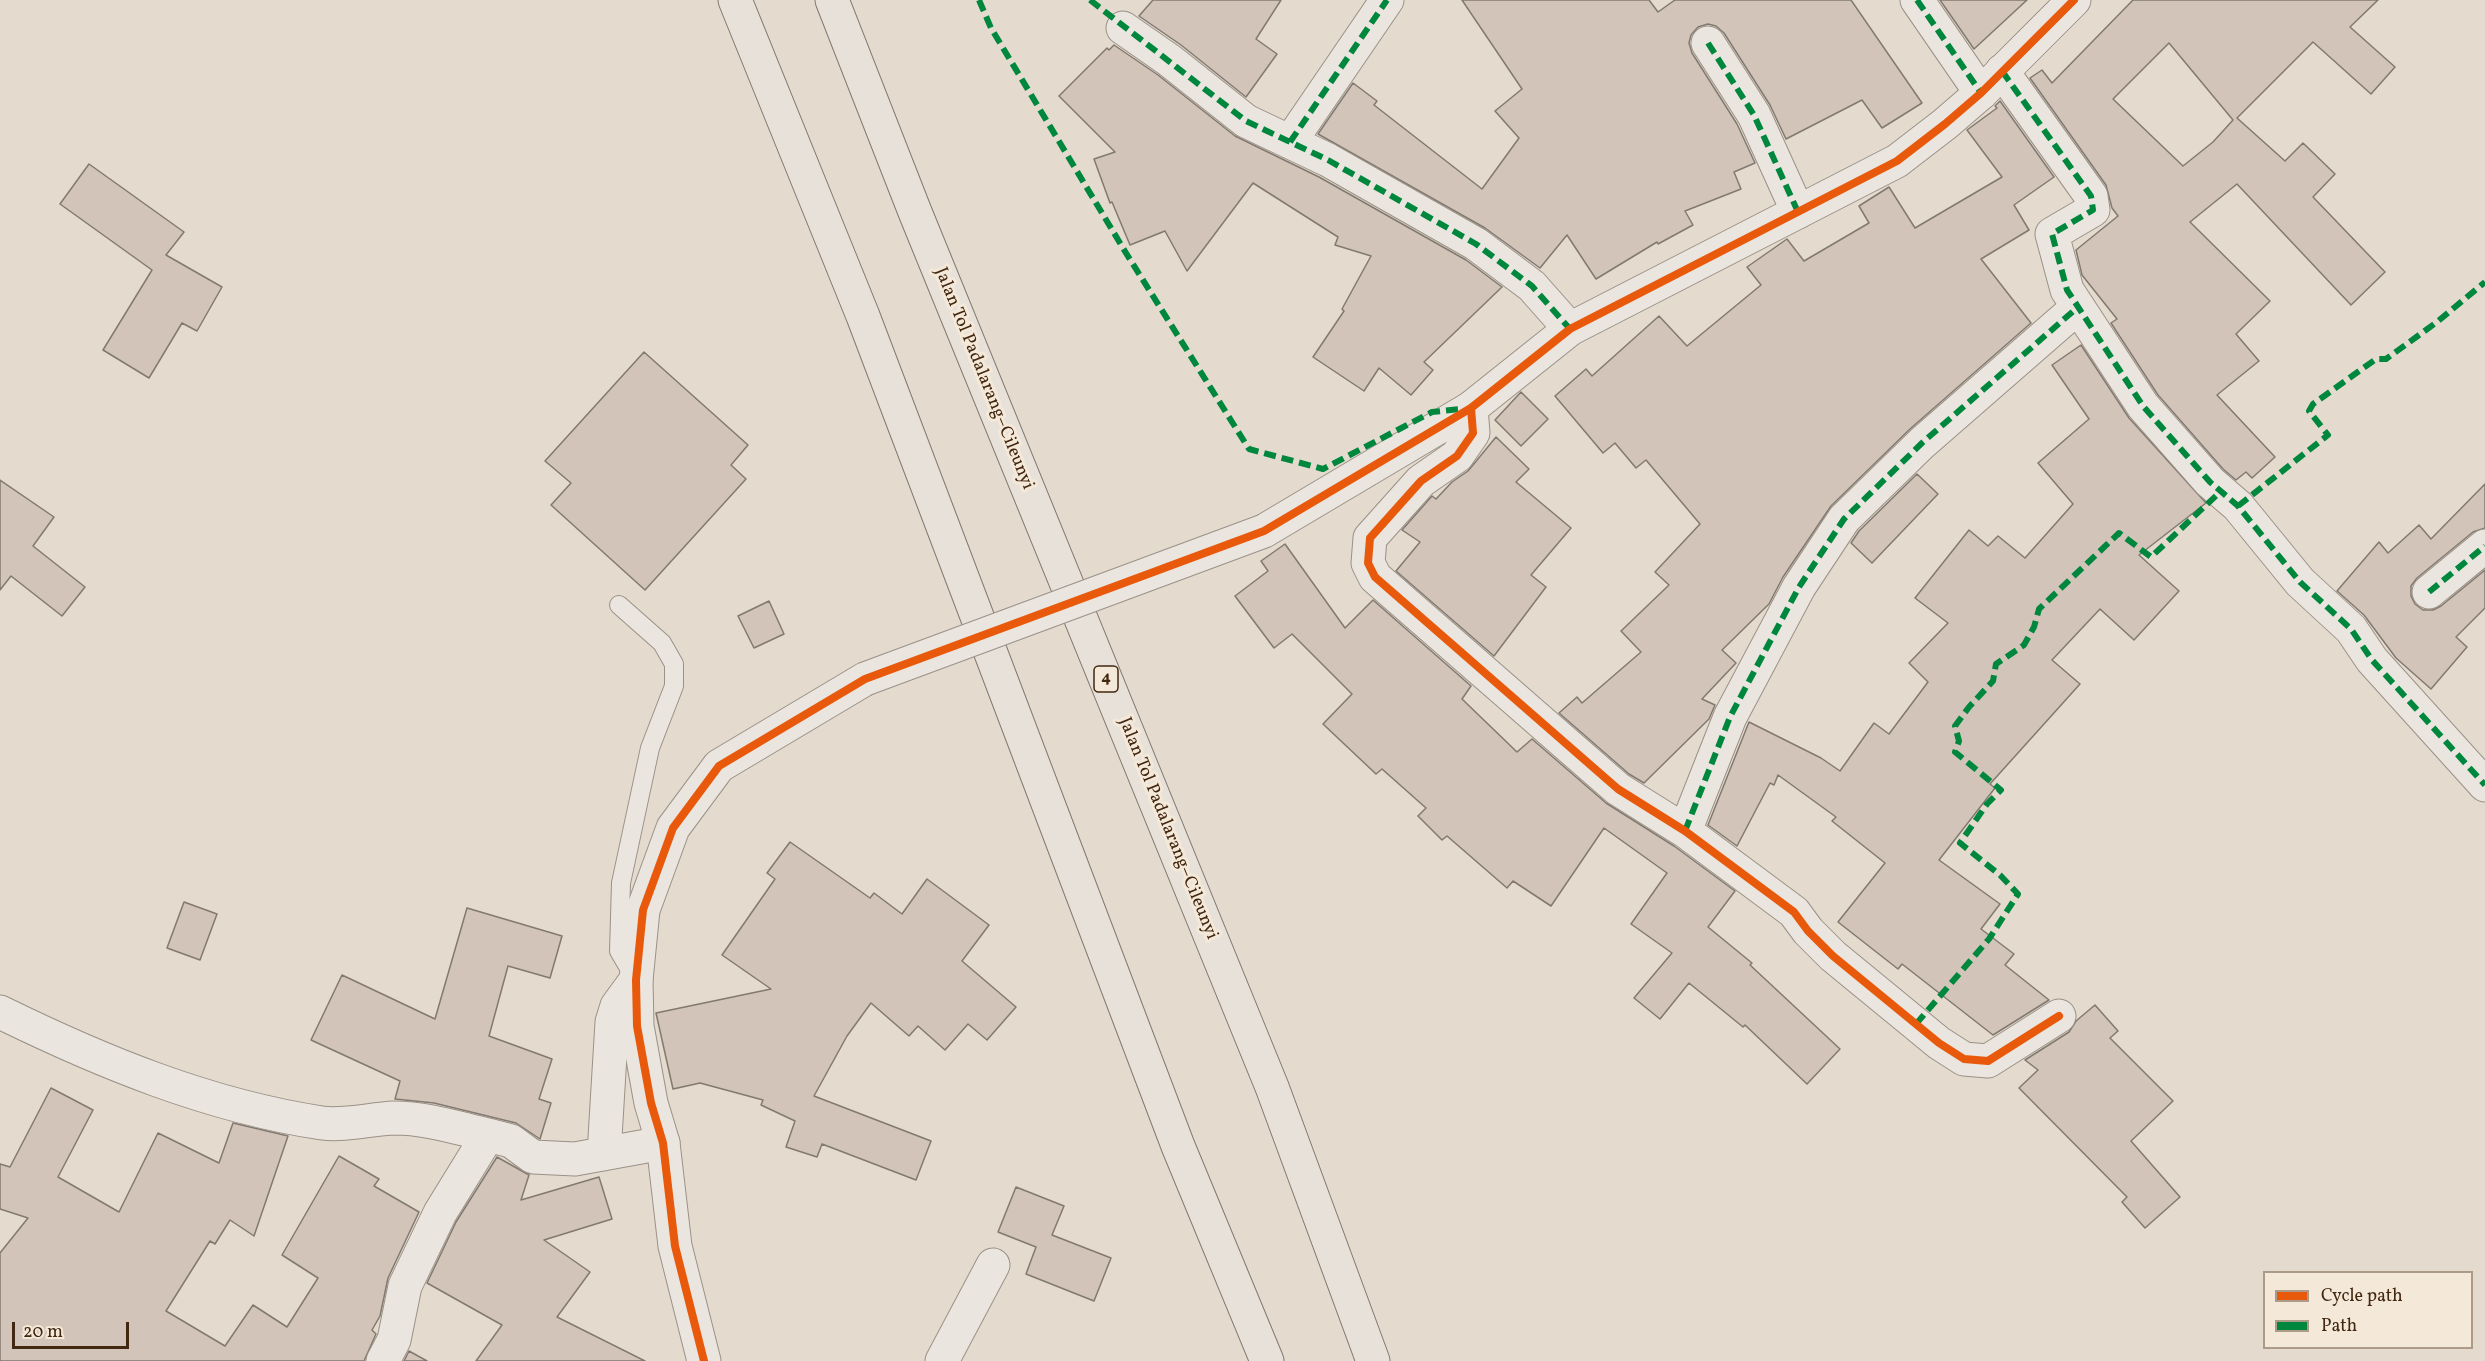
<!DOCTYPE html>
<html>
<head>
<meta charset="utf-8">
<style>
	body { margin:0 }
	#map { position:relative; width:2485px; height:1361px; overflow:hidden; background:#e4dbce; font-family:Vollkorn,serif }
	canvas { display:block }
	.legend { position:absolute; left:2263px; top:1271px; width:210px; height:78px; box-sizing:border-box; background:#f4e9d9; border:2px solid #ad9b89; margin:0; padding:8px 10px; list-style:none; font-size:18px; color:#422711 }
	.legend li { display:flex; align-items:center; gap:12px; height:30px }
	.legend b { width:30px; border:2px solid #ad9b89 }
	.scale { position:absolute; left:12px; top:1322px; width:117px; height:27px; box-sizing:border-box; border:3px solid #422711; border-top:0; padding-left:8px; font-size:18px; line-height:21px; white-space:nowrap; color:#422711; -webkit-text-stroke:4px #f4e9d9; paint-order:stroke }
</style>
</head>
<body>
<div id="map">
<canvas width="2485" height="1361"></canvas>
<ul class="legend">
<li><b style="height:8px;background:#e8590c"></b>Cycle path</li>
<li><b style="height:8px;background:#00873e"></b>Path</li>
</ul>
<div class="scale">20 m</div>
</div>
<script>
const ctx = document.querySelector('canvas').getContext('2d');
ctx.lineJoin = 'round';
function paint(path, color) {
  ctx.fillStyle = color;
  ctx.fill(path, 'evenodd');
}
function trace(path, color, width, dash) {
  ctx.strokeStyle = color;
  ctx.lineWidth = width;
  ctx.lineCap = dash ? 'butt' : 'round';
  ctx.setLineDash(dash || []);
  ctx.stroke(path);
}
function label(font, color, halo, rows, align = 'center') {
  ctx.font = font + ' Vollkorn,serif';
  ctx.lineWidth = 6;
  ctx.setLineDash([]);
  ctx.textBaseline = 'middle';
  ctx.strokeStyle = halo;
  ctx.fillStyle = color;
  for (const [text, x, y, turn = 0] of rows) {
    ctx.save();
    ctx.translate(x, y);
    ctx.rotate((+turn || 0) * Math.PI / 180);
    ctx.textAlign = isNaN(turn) ? turn : align;
    if (halo) ctx.strokeText(text, 0, 0);
    ctx.fillText(text, 0, 0);
    ctx.restore();
  }
}
const building = new Path2D(`
	M 1153,0 L 1281,0 L 1256,39 L 1277,54 L 1246,97 L 1181,45 L 1139,16 Z
	M 1462,0 L 1649,0 L 1658,12 L 1675,0 L 1851,0 L 1922,103 L 1882,128 L 1862,100 L 1786,139 L 1770,105 L 1724,33 L 1716,26 L 1708,24 L 1698,27 L 1691,35 L 1689,43 L 1692,53 L 1737,124 L 1755,163 L 1734,172 L 1741,189 L 1685,211 L 1693,225 L 1658,244 L 1657,242 L 1596,279 L 1567,235 L 1540,268 L 1485,228 L 1318,134 L 1353,83 L 1377,101 L 1374,105 L 1482,189 L 1519,138 L 1495,111 L 1522,89 Z
	M 1940,0 L 2027,0 L 1974,49 Z
	M 2133,0 L 2378,0 L 2350,27 L 2395,67 L 2371,94 L 2313,42 L 2237,118 L 2285,161 L 2303,143 L 2335,174 L 2313,197 L 2385,272 L 2351,305 L 2237,184 L 2190,222 L 2270,301 L 2236,334 L 2259,361 L 2217,395 L 2275,457 L 2252,478 L 2246,472 L 2236,480 L 2223,469 L 2158,395 L 2111,323 L 2117,319 L 2082,275 L 2076,250 L 2118,216 L 2112,208 L 2106,185 L 2030,78 L 2042,70 L 2052,83 ZM 2169,43 L 2233,120 L 2213,142 L 2183,166 L 2113,99 Z
	M 1114,45 L 1158,75 L 1235,136 L 1319,177 L 1466,260 L 1502,287 L 1424,362 L 1433,370 L 1411,395 L 1379,368 L 1364,391 L 1313,357 L 1344,311 L 1342,309 L 1371,256 L 1335,245 L 1338,237 L 1253,183 L 1187,271 L 1165,231 L 1130,245 L 1112,202 L 1110,203 L 1094,159 L 1115,152 L 1059,96 L 1107,48 L 1109,50 Z
	M 2000,101 L 2054,177 L 2014,205 L 2029,230 L 1981,259 L 2031,323 L 1910,429 L 1831,506 L 1783,577 L 1769,604 L 1722,650 L 1736,663 L 1702,699 L 1715,705 L 1709,719 L 1644,783 L 1629,774 L 1559,713 L 1577,697 L 1582,703 L 1641,652 L 1621,631 L 1669,585 L 1655,572 L 1700,524 L 1646,460 L 1636,468 L 1615,443 L 1603,453 L 1555,396 L 1586,369 L 1592,376 L 1659,316 L 1687,346 L 1761,285 L 1747,267 L 1787,239 L 1804,261 L 1869,223 L 1859,206 L 1889,187 L 1915,228 L 2002,177 L 1967,130 L 1997,108 L 1995,106 Z
	M 89,164 L 184,232 L 166,255 L 222,287 L 197,331 L 182,323 L 149,378 L 103,350 L 152,270 L 60,204 Z
	M 2081,345 L 2129,418 L 2206,503 L 2139,555 L 2179,591 L 2134,640 L 2100,609 L 2052,660 L 2080,684 L 1990,784 L 1995,788 L 1939,860 L 2000,904 L 1981,929 L 2014,954 L 2005,965 L 2049,1000 L 1993,1035 L 1902,964 L 1898,969 L 1838,922 L 1885,863 L 1832,821 L 1836,817 L 1778,775 L 1774,785 L 1770,783 L 1737,846 L 1708,825 L 1749,722 L 1821,758 L 1840,771 L 1874,723 L 1889,734 L 1928,682 L 1909,663 L 1948,623 L 1915,598 L 1969,530 L 1988,546 L 1998,536 L 2025,558 L 2073,504 L 2038,463 L 2089,419 L 2052,365 Z
	M 644,352 L 748,445 L 731,465 L 746,479 L 645,590 L 551,505 L 571,483 L 545,461 Z
	M 1521,392 L 1548,419 L 1521,446 L 1495,420 Z
	M 1496,437 L 1529,469 L 1516,482 L 1571,528 L 1531,575 L 1546,587 L 1494,656 L 1396,571 L 1420,542 L 1402,530 L 1432,496 L 1436,499 L 1452,482 L 1468,471 Z
	M 1917,474 L 1938,494 L 1872,563 L 1851,543 L 1859,531 Z
	M 0,480 L 54,517 L 33,546 L 85,587 L 62,616 L 11,576 L 0,590 Z
	M 2485,484 L 2485,528 L 2473,532 L 2417,578 L 2411,586 L 2411,596 L 2415,604 L 2423,610 L 2433,610 L 2441,606 L 2485,570 L 2485,608 L 2456,637 L 2467,647 L 2431,689 L 2396,658 L 2364,615 L 2337,591 L 2379,542 L 2388,553 L 2419,525 L 2431,539 Z
	M 1285,544 L 1345,628 L 1373,600 L 1471,686 L 1462,699 L 1517,752 L 1532,739 L 1606,803 L 1674,846 L 1735,891 L 1708,927 L 1752,963 L 1750,965 L 1840,1049 L 1807,1084 L 1745,1025 L 1743,1027 L 1689,983 L 1660,1019 L 1634,998 L 1672,953 L 1631,924 L 1667,873 L 1604,828 L 1551,906 L 1513,881 L 1507,888 L 1447,836 L 1442,840 L 1418,816 L 1426,808 L 1382,769 L 1376,774 L 1323,724 L 1352,694 L 1292,634 L 1274,648 L 1235,596 L 1268,571 L 1261,561 Z
	M 769,601 L 784,634 L 754,648 L 738,616 Z
	M 790,842 L 870,898 L 874,893 L 902,914 L 927,879 L 989,925 L 962,961 L 1016,1007 L 987,1040 L 968,1024 L 945,1050 L 918,1026 L 909,1036 L 871,1003 L 847,1036 L 814,1096 L 931,1141 L 916,1180 L 822,1144 L 817,1157 L 786,1147 L 795,1121 L 761,1105 L 763,1100 L 700,1083 L 673,1089 L 656,1013 L 771,989 L 722,955 L 775,879 L 767,873 Z
	M 184,902 L 217,914 L 200,960 L 167,948 Z
	M 467,908 L 562,936 L 550,978 L 508,966 L 489,1036 L 552,1059 L 539,1099 L 551,1103 L 540,1139 L 516,1123 L 434,1103 L 395,1099 L 400,1081 L 311,1040 L 342,975 L 435,1019 Z
	M 2095,1005 L 2118,1031 L 2110,1038 L 2173,1101 L 2131,1141 L 2180,1197 L 2145,1228 L 2122,1202 L 2127,1197 L 2019,1088 L 2038,1070 L 2025,1060 L 2069,1032 L 2076,1021 Z
	M 51,1088 L 93,1110 L 58,1177 L 119,1212 L 158,1133 L 219,1163 L 233,1123 L 288,1136 L 254,1236 L 230,1220 L 215,1244 L 210,1241 L 166,1311 L 225,1346 L 253,1305 L 287,1327 L 318,1278 L 282,1255 L 339,1156 L 379,1179 L 374,1186 L 419,1212 L 388,1278 L 380,1316 L 372,1330 L 376,1334 L 364,1361 L 0,1361 L 0,1253 L 28,1218 L 0,1209 L 0,1164 L 10,1167 Z
	M 497,1157 L 529,1175 L 521,1200 L 599,1177 L 612,1219 L 544,1240 L 590,1272 L 557,1317 L 645,1361 L 476,1361 L 502,1325 L 427,1283 L 456,1222 Z
	M 1016,1187 L 1064,1206 L 1052,1235 L 1111,1258 L 1094,1301 L 1026,1274 L 1036,1247 L 998,1232 Z
	M 409,1351 L 427,1361 L 404,1361 Z`);
paint(building, '#d2c4b9');
trace(building, '#82796f', 1.5);
const service = new Path2D(`
	M 619,605 L 662,643 L 674,664 L 674,686 L 650,748 L 621,883 L 619,951 L 633,975`);
const minor = new Path2D(`
	M 1917,0 L 1981,93
	M 1123,28 L 1169,60 L 1246,121 L 1328,160 L 1476,244 L 1532,286 L 1570,329
	M 1708,43 L 1754,115 L 1798,212
	M 2002,71 L 2091,196 L 2093,210 L 2052,234 L 2067,290 L 2143,406 L 2210,482 L 2238,506 L 2300,582 L 2351,629 L 2372,660 L 2485,785
	M 1290,142 L 1387,0
	M 1471,408 L 1473,433 L 1457,456 L 1421,481 L 1370,538 L 1368,563 L 1375,577 L 1618,789 L 1685,831 L 1794,912 L 1808,931 L 1833,956 L 1939,1043 L 1964,1059 L 1988,1061 L 2059,1016
	M 2429,592 L 2485,546
	M 1685,831 L 1730,717 L 1799,587 L 1844,519 L 1922,443 L 2078,307
	M 0,1012 C 102,1062 209,1106 322,1123 C 345,1126 371,1119 394,1118 C 427,1118 457,1128 488,1135
	M 604,1154 L 612,1022 L 617,1006 L 636,980
	M 383,1361 L 394,1340 L 405,1286 L 440,1213 L 488,1135 L 511,1141 L 533,1157 L 575,1159 L 663,1143
	M 942,1361 L 993,1265`);
const tertiary = new Path2D(`
	M 1264,531 L 1471,408 L 1570,329 L 1897,161 L 1945,124 L 1981,93 L 2074,0
	M 704,1361 L 675,1246 L 663,1143 L 651,1103 L 637,1026 L 636,980 L 643,910 L 673,828 L 719,766 L 865,679`);
const motorway = new Path2D(`
	M 735,0 L 863,316 L 1178,1146 L 1267,1361
	M 832,0 L 915,212 L 1272,1087 L 1373,1361`);
trace(service, '#9a9187', 20);
trace(minor, '#9a9187', 35);
trace(tertiary, '#9a9187', 35);
trace(motorway, '#82796f', 35);
trace(service, '#eae5df', 18);
trace(minor, '#eae5df', 33);
trace(tertiary, '#eae5df', 33);
trace(motorway, '#e7e1da', 33);
const tertiaryBridge = new Path2D(`
	M 865,679 L 1264,531`);
trace(tertiaryBridge, '#9a9187', 35, []);
trace(tertiaryBridge, '#eae5df', 33);
trace(new Path2D(`
	M 979,0 L 991,28 L 1126,253 L 1249,449 L 1323,469 L 1432,412 L 1461,409
	M 1090,0 L 1246,121 L 1328,160 L 1476,244 L 1532,286 L 1570,329
	M 1917,0 L 1981,93
	M 1708,43 L 1754,115 L 1798,212
	M 2002,71 L 2091,196 L 2093,210 L 2052,234 L 2067,290 L 2143,406 L 2210,482 L 2238,506 L 2300,582 L 2351,629 L 2372,660 L 2485,785
	M 1290,142 L 1387,0
	M 2238,506 L 2328,435 L 2309,411 L 2313,404 L 2376,359 L 2386,359 L 2437,322 L 2485,282
	M 2429,592 L 2485,546
	M 1685,831 L 1730,717 L 1799,587 L 1844,519 L 1922,443 L 2078,307
	M 1916,1024 L 1989,939 L 2018,894 L 2000,875 L 1960,843 L 1987,804 L 2001,790 L 1955,752 L 1959,741 L 1955,726 L 1969,707 L 1993,681 L 1996,664 L 2024,645 L 2034,627 L 2039,609 L 2119,533 L 2151,557 L 2220,492`), '#00873e', 6, [12, 6]);
trace(new Path2D(`
	M 1471,408 L 1473,433 L 1457,456 L 1421,481 L 1370,538 L 1368,563 L 1375,577 L 1618,789 L 1685,831 L 1794,912 L 1808,931 L 1833,956 L 1939,1043 L 1964,1059 L 1988,1061 L 2059,1016
	M 704,1361 L 675,1246 L 663,1143 L 651,1103 L 637,1026 L 636,980 L 643,910 L 673,828 L 719,766 L 865,679 L 1264,531 L 1471,408 L 1570,329 L 1897,161 L 1945,124 L 1981,93 L 2074,0`), '#e8590c', 8);
for (const [x, y, w] of [
	[1106,679,24]
]) {
  const box = new Path2D();
  box.roundRect(x - w / 2, y - 13, w, 26, 4.5);
  ctx.fillStyle = '#f4e9d9';
  ctx.fill(box);
  trace(box, '#422711', 1.5);
}
label('bold 16px', '#422711', null, [
	["4",1106,679]
]);
label('18px', '#422711', '#f4e9d9', [
	["Jalan Tol Padalarang–Cileunyi",983,379,68],
	["Jalan Tol Padalarang–Cileunyi",1167,829,68]
]);
</script>
</body>
</html>
